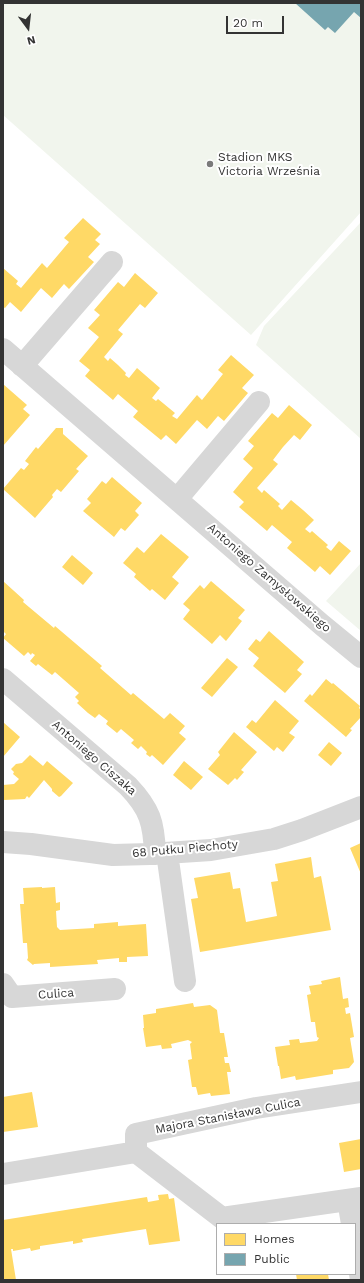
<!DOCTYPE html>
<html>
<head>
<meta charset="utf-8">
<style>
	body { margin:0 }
	#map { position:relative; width:364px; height:1283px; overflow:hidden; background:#fff; font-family:"Work Sans",sans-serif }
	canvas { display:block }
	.frame { position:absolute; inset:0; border:4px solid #333; pointer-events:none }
	.legend { position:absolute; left:216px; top:1223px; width:140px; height:52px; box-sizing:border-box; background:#fff; border:1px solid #adadad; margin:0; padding:5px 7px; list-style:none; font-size:12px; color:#333 }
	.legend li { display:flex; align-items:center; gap:8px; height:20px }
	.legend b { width:20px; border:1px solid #adadad }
	.north { position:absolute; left:8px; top:8px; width:40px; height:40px; -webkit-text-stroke:3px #fff; paint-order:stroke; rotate:165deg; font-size:11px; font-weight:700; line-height:16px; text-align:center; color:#333 }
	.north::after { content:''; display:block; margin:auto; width:14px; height:18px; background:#333; clip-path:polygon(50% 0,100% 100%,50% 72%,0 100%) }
	.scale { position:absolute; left:226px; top:16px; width:58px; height:18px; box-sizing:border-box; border:2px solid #333; border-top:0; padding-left:5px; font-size:12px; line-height:14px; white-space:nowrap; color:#333; -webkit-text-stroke:3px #fff; paint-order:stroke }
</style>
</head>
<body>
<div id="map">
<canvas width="364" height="1283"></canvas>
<div class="frame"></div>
<ul class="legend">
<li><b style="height:11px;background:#ffd966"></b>Homes</li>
<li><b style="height:11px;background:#76a5af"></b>Public</li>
</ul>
<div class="north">N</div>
<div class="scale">20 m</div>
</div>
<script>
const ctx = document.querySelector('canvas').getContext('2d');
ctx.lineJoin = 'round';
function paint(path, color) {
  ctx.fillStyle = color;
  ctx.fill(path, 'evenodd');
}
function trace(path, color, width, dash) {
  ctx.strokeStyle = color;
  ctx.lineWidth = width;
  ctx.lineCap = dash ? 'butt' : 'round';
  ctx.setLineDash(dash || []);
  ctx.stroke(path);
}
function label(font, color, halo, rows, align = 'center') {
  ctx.font = font + ' "Work Sans",sans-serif';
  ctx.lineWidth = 4;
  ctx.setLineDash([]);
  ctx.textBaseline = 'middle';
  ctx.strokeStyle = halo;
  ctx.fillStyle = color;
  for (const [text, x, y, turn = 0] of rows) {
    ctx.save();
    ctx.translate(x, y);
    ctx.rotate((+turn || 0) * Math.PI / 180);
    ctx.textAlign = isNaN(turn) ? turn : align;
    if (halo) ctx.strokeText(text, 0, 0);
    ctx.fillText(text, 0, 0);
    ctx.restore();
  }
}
paint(new Path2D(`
	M 3,3 L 361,3 L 361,212 L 251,335 L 3,115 Z
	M 361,222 L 361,439 L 256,345 L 264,326 Z
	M 361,563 L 361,631 L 326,601 Z`), '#f1f5ed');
paint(new Path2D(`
	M 83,218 L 101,234 L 95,240 L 100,244 L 88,257 L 94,262 L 69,289 L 64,284 L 52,298 L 41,288 L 21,312 L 10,302 L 5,308 L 3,307 L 3,268 L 18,281 L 16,284 L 21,288 L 42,263 L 47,268 L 69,242 L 64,238 Z
	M 135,273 L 158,293 L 145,308 L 140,304 L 118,330 L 123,334 L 104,357 L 108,361 L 110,358 L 118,365 L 126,373 L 125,375 L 129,378 L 137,368 L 160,388 L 152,398 L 156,401 L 158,399 L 175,413 L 172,416 L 177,419 L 197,395 L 202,400 L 223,374 L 218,370 L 231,355 L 254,375 L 242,388 L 248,393 L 224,421 L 218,416 L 207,429 L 197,420 L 176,444 L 166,435 L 161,440 L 133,417 L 138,411 L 118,394 L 113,400 L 85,376 L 90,370 L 79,361 L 99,337 L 88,328 L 100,315 L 94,310 L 118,282 L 124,287 Z
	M 3,384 L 27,405 L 23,409 L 30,415 L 3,446 Z
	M 289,405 L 312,425 L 300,440 L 294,435 L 283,447 L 273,460 L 278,464 L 257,488 L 262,493 L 264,490 L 280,504 L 278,506 L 282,510 L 291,500 L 303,510 L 314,520 L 305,529 L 310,533 L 312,531 L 328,545 L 326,547 L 331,551 L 339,541 L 351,551 L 330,575 L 320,566 L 315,572 L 287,548 L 292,542 L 272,525 L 267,531 L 239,507 L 244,502 L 233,492 L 253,468 L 243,459 L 254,446 L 248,441 L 272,413 L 278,418 Z
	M 56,428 L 63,428 L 63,434 L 88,456 L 76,469 L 79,471 L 61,492 L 57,489 L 52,495 L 53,497 L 35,518 L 3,489 L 21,468 L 24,470 L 29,464 L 25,461 L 36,447 L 38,449 Z
	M 112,477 L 142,503 L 135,511 L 139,515 L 125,531 L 121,528 L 114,537 L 83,511 L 91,503 L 87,499 L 102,481 L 106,484 Z
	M 161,534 L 189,557 L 172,577 L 179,583 L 165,600 L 152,589 L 150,591 L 134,577 L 136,574 L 123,563 L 137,547 L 144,553 Z
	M 72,555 L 93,573 L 83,585 L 62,567 Z
	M 3,581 L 24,600 L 23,602 L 54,628 L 55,626 L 102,666 L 100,668 L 131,695 L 133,693 L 164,719 L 170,713 L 185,726 L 179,733 L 186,739 L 163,765 L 152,755 L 150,757 L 146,754 L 147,752 L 141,746 L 138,749 L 131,743 L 134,740 L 121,729 L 117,733 L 106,724 L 108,721 L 99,714 L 95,718 L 88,713 L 77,703 L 79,701 L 75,697 L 79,693 L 55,672 L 52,675 L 38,664 L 36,666 L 30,661 L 35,655 L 32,653 L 31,655 L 28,652 L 24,656 L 3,638 L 6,634 L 3,631 Z
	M 211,581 L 245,610 L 238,618 L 242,621 L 226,641 L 220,635 L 212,644 L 183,619 L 190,610 L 183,604 L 200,585 L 204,589 Z
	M 269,631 L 304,662 L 297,670 L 302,674 L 285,693 L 253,666 L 259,658 L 248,649 L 256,639 L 260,642 Z
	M 227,658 L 238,667 L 212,697 L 201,688 Z
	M 326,679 L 332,684 L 333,683 L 360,706 L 359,708 L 361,710 L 361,717 L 350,729 L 352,730 L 346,737 L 304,701 L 310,694 L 312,696 Z
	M 275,700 L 299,721 L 289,733 L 295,737 L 283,752 L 277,747 L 274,751 L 246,727 L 252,720 L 256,723 Z
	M 3,722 L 20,737 L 3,757 Z
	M 234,732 L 257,752 L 241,770 L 244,772 L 237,780 L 235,778 L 228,785 L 208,769 L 220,755 L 218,752 Z
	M 329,742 L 342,753 L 331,766 L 318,755 Z
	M 30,755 L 43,766 L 47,761 L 73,783 L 61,796 L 59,797 L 52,791 L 52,789 L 44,780 L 29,798 L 27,796 L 25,799 L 4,800 L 3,799 L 3,785 L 14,784 L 19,779 L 13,774 L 14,772 L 11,769 L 16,764 L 22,763 Z
	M 184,761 L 203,777 L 191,790 L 173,775 Z
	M 361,843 L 361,874 L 350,848 Z
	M 311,857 L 314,878 L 321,876 L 331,930 L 200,952 L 191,899 L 198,898 L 194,878 L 230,872 L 233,889 L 240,888 L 246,922 L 277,916 L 271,882 L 278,881 L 275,864 Z
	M 42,887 L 42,888 L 55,887 L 56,903 L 60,902 L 60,910 L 56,911 L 57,927 L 60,930 L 94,928 L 94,924 L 118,922 L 118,926 L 146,924 L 148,956 L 127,957 L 127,962 L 119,962 L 119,958 L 97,960 L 98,964 L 50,967 L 50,963 L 34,964 L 33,965 L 27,960 L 28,958 L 27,943 L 23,943 L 20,904 L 24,904 L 23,888 Z
	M 340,977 L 343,999 L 348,998 L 349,1007 L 345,1008 L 346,1014 L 350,1013 L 354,1037 L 350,1038 L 354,1062 L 349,1068 L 333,1070 L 333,1074 L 296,1080 L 295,1076 L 281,1079 L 279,1066 L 278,1066 L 275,1047 L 290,1045 L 289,1040 L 299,1039 L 300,1043 L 317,1041 L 319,1038 L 317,1037 L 315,1022 L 311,1022 L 307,995 L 311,994 L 309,986 L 322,984 L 321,981 Z
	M 193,1003 L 194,1007 L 210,1005 L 217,1010 L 220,1033 L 224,1033 L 228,1057 L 224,1057 L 225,1063 L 229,1063 L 231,1072 L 227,1072 L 230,1094 L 211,1096 L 210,1093 L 198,1095 L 196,1087 L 192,1087 L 188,1060 L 192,1059 L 190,1044 L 192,1042 L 188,1040 L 171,1044 L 172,1048 L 162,1049 L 161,1045 L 146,1047 L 143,1028 L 144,1028 L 143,1015 L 156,1013 L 156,1009 Z
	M 32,1092 L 38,1127 L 3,1132 L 3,1097 Z
	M 361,1139 L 361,1169 L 344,1172 L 339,1143 Z
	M 168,1194 L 169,1199 L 174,1198 L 180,1241 L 149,1245 L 146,1229 L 82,1239 L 83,1242 L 73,1244 L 73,1241 L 40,1246 L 40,1249 L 31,1251 L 30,1248 L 13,1251 L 13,1249 L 11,1249 L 16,1280 L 3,1280 L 3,1220 L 147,1197 L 148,1202 L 159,1200 L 158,1195 Z
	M 296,1274 L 328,1274 L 329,1280 L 297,1280 Z`), '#ffd966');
paint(new Path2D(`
	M 295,3 L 361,3 L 361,18 L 354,12 L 335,33 L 328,27 L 325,30 Z`), '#76a5af');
trace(new Path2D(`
	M 3,349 L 322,625 L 361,657
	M 22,366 L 112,262
	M 177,499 L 259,402
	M 3,679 L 128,786 C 150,809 154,823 155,854
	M 3,842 L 31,844 L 113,855 L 150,854 L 211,850 L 274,839 L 302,830 L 361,807
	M 167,853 L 185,981
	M 3,984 L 12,997 L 115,989
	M 136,1152 L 136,1134 L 256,1108 L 361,1092
	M 3,1174 L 136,1152 L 222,1218 L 361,1198
	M 348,1200 L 352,1224
	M 355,1242 L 361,1280`), '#d7d7d7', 22);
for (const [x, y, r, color] of [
	[210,164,4,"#7a7a7a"]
]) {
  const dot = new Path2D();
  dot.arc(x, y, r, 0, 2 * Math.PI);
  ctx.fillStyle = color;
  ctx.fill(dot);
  trace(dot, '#fff', 1.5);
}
label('12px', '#333', '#fff', [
	["Stadion MKS",218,157],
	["Victoria Września",218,171]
], 'left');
label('12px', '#333', '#fff', [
	["Antoniego Zamysłowskiego",269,578,41],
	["Antoniego Ciszaka",94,758,41],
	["68 Pułku Piechoty",185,849,-5],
	["Culica",56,994,-4],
	["Majora Stanisława Culica",228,1116,-11]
]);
</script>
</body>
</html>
